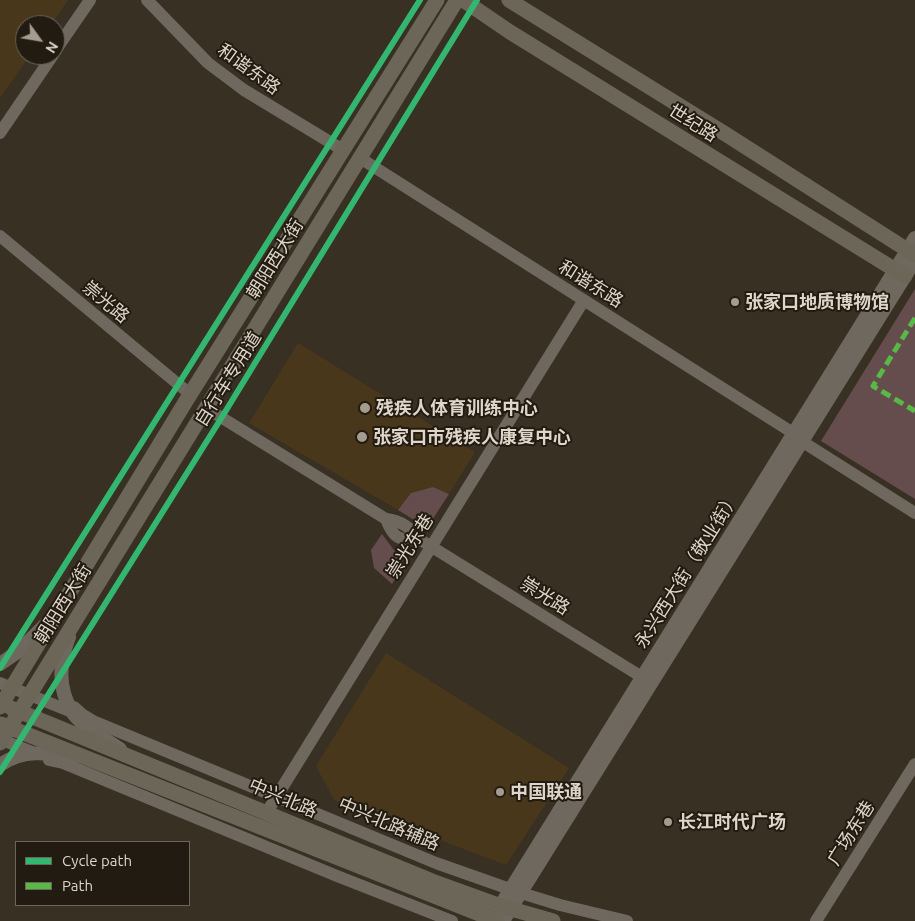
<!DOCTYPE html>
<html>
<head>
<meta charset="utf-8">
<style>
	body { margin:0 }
	#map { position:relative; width:915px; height:921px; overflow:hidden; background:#383023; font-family:Ubuntu,sans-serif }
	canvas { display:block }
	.legend { position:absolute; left:15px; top:841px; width:175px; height:65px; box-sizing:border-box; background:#211b11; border:1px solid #6d655a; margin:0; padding:6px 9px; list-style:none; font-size:15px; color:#dfd5c8 }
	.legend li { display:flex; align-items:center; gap:10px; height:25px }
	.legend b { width:25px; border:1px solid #6d655a }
	.north { position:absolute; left:15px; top:15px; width:50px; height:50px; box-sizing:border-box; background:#211b11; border:1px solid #6d655a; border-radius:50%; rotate:122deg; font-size:14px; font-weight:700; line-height:20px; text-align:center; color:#dfd5c8 }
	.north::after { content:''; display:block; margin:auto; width:18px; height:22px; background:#a59b8e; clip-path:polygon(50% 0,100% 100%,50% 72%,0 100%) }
</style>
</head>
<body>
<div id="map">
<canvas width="915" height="921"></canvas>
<ul class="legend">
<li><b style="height:6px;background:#33b770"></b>Cycle path</li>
<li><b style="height:6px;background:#58b947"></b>Path</li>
</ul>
<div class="north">N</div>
</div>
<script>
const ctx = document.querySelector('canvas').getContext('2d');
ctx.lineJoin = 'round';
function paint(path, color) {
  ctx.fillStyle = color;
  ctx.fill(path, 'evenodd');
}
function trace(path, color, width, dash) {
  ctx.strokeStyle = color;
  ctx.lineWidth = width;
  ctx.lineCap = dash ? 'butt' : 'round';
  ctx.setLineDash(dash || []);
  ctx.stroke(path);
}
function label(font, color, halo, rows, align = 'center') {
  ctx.font = font + ' Ubuntu,"Noto Sans SC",sans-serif';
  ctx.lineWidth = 4;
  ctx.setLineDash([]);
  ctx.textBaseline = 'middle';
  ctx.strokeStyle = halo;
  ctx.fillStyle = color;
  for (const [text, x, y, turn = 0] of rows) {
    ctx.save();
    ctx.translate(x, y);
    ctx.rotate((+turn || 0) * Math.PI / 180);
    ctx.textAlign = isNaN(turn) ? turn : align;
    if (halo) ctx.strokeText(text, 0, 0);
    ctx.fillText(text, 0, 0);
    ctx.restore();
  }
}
paint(new Path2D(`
	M 0,0 L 68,0 L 51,25 L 25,25 L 25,55 L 30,55 L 0,98 Z
	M 298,343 L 475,452 L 449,494 L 433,487 L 411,493 L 398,510 L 249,423 Z
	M 386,653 L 569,768 L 506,865 L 334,800 L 316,766 Z`), '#49371c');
paint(new Path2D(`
	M 915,289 L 915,499 L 821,441 Z
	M 433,487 L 449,494 L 427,528 L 398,510 L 411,493 Z
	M 382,534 L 405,565 L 392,584 L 374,568 L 371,550 Z`), '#644d4c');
trace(new Path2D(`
	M 147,0 L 208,63 L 244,90 L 343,150
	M 55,51 L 90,0
	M 0,133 L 53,55
	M 360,158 L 801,438
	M 0,236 L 190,394
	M 206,408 L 386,519 C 401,521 410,527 419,539 L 650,682
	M 795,437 L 915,513
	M 386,519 C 393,538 399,541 419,539
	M 0,683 L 77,714
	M 74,707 L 83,715 L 93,721 L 436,863 L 521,893 L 560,905 L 627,921
	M 0,739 L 37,754
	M 49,760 L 63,763 L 337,876 L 452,921
	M 267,812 L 584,300
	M 816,921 L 915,764`), '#6f685f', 12);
trace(new Path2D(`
	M 69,637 C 59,663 57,689 73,713 C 84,728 105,739 120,749
	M 0,664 L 19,651 L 46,624
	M 0,765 C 23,749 48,752 73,759
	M 491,921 L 915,238
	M 503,921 L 915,260`), '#6f685f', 14);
trace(new Path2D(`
	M 463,0 L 510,32 L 905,276
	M 509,0 L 727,135 L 915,255
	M 0,707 L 186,401 L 437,0
	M 11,708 L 432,881 L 501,906 L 553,921
	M 1,724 L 497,921
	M 0,743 L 457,0`), '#6c6659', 15);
trace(new Path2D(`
	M 915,318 L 873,386 L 915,411`), '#58b947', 5, [10, 5]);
trace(new Path2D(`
	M 0,668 L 420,0
	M 0,772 L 222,417 L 477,0`), '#33b770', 6);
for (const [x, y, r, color] of [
	[735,302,5,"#a59b8e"],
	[365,408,6,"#a59b8e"],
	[362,437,6,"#a59b8e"],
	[500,792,5,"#a59b8e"],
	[668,822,5,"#a59b8e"]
]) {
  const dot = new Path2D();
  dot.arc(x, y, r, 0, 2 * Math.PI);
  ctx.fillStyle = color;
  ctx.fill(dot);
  trace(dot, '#211b11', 2);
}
label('18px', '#dfd5c8', '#211b11', [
	["和谐东路",249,69,36],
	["世纪路",693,123,32],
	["朝阳西大街",275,259,-58],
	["和谐东路",591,284,32],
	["崇光路",106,302,40],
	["自行车专用道",228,379,-58],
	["崇光东巷",410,546,-58],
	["永兴西大街（敬业街）",687,570,-58],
	["崇光路",545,596,32],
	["朝阳西大街",63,604,-58],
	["中兴北路",283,798,23],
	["中兴北路辅路",389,824,23],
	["广场东巷",851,833,-58]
]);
label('bold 18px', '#dfd5c8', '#211b11', [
	["张家口地质博物馆",745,302],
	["残疾人体育训练中心",376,408],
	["张家口市残疾人康复中心",373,437],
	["中国联通",510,792],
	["长江时代广场",678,822]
], 'left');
</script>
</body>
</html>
